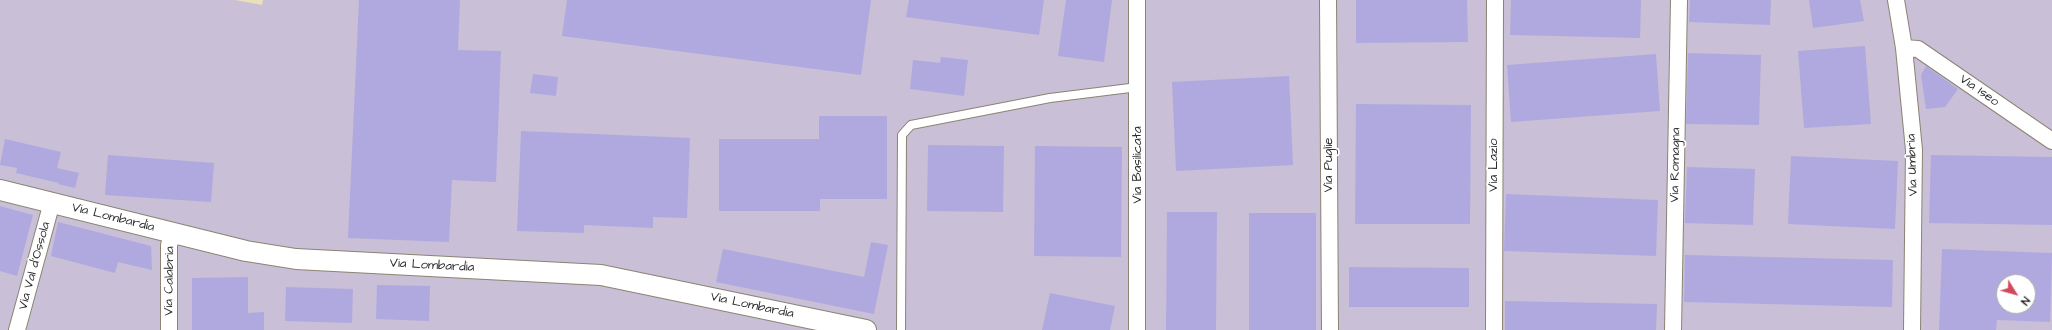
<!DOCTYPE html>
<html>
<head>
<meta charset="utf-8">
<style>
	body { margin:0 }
	#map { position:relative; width:2052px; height:330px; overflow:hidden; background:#ebdeba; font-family:"Architects Daughter",sans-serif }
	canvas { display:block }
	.north { position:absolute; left:1996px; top:274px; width:40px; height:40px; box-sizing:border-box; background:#fff; border:1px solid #aaa; border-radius:50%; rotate:127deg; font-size:11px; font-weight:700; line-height:16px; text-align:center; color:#2b2b2b }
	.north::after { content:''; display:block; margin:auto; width:14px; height:18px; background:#d1495b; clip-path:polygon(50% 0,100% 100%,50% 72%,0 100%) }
</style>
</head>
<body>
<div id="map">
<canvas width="2052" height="330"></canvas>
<div class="north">N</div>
</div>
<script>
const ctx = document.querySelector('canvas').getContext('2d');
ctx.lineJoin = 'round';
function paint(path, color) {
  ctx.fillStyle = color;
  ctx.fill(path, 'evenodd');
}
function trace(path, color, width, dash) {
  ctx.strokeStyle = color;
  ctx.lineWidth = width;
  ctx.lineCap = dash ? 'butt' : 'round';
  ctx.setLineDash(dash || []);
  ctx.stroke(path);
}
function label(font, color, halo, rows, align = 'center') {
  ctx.font = font + ' "Architects Daughter",sans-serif';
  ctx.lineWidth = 3.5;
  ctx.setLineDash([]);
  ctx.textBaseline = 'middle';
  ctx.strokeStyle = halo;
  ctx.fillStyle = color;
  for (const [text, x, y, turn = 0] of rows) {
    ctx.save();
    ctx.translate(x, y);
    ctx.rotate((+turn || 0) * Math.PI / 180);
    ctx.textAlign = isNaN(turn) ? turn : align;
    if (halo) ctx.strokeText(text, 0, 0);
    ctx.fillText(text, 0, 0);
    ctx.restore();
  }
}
paint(new Path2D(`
	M 0,0 L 235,0 L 262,5 L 263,0 L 2052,0 L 2052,330 L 0,330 ZM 2004,282 L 2028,282 L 2028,306 L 2004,306 Z`), '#c9bfd7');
paint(new Path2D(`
	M 359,0 L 460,0 L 458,50 L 501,51 L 496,182 L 452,180 L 449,242 L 348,238 Z
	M 567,0 L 871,0 L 861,75 L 562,36 Z
	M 909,0 L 1044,0 L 1039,35 L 906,17 Z
	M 1066,0 L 1112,0 L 1104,62 L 1058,56 Z
	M 1356,0 L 1467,0 L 1468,42 L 1356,43 Z
	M 1511,0 L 1641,0 L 1640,38 L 1510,35 Z
	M 1690,0 L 1771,0 L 1770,25 L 1689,22 Z
	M 1809,0 L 1860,0 L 1864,21 L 1813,28 Z
	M 1865,46 L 1871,124 L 1804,128 L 1798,51 Z
	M 1688,53 L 1761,55 L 1759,125 L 1686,124 Z
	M 1656,54 L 1660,111 L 1511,122 L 1507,65 Z
	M 941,57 L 968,60 L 964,96 L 910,89 L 913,60 L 940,63 Z
	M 1926,66 L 1958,89 L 1945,107 L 1926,109 L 1921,75 Z
	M 533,74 L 558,77 L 556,96 L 530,93 Z
	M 1289,76 L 1293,165 L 1176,171 L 1172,82 Z
	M 1356,104 L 1471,105 L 1470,224 L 1355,224 Z
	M 819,116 L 887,116 L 887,199 L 820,199 L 820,211 L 719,211 L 719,139 L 819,139 Z
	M 521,131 L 690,138 L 687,218 L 653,217 L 653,228 L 584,225 L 584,233 L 517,231 Z
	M 5,139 L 61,152 L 57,168 L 79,173 L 75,188 L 58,184 L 59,183 L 16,173 L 17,168 L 0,165 Z
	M 928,145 L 1004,146 L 1003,212 L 927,211 Z
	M 1035,146 L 1122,147 L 1121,257 L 1034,256 Z
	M 108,155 L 214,163 L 211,202 L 105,195 Z
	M 1931,155 L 2052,157 L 2052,225 L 1929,223 Z
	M 1791,156 L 1898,161 L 1895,229 L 1788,224 Z
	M 1687,167 L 1755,169 L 1753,225 L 1685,223 Z
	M 1506,194 L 1658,200 L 1656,256 L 1504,251 Z
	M 0,206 L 33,215 L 17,276 L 0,271 Z
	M 1167,212 L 1217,212 L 1216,330 L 1166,330 Z
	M 1249,213 L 1316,213 L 1316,330 L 1249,330 Z
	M 58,222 L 151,246 L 152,270 L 118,262 L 115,273 L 51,256 Z
	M 871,242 L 888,245 L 874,314 L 716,282 L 723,249 L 864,277 Z
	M 1942,249 L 2052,253 L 2050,322 L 1997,320 L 1996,330 L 1939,330 ZM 2004,282 L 2028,282 L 2028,306 L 2004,306 Z
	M 1685,255 L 1893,260 L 1892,307 L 1684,302 Z
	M 1349,267 L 1469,268 L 1469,307 L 1349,307 Z
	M 248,277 L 248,313 L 264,312 L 264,330 L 192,330 L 192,278 Z
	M 377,285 L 430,286 L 429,321 L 376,319 Z
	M 286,287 L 353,289 L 352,323 L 285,321 Z
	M 1050,293 L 1115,306 L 1110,330 L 1042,330 Z
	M 1505,301 L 1657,304 L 1656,330 L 1505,330 Z`), '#b0a9df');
const service = new Path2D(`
	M 901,330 L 902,135 L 911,125 L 1050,98 L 1138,87`);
const minor = new Path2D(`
	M 1328,0 L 1330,330
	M 1896,0 L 1904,48 L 1914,150 L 1912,330
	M 1904,48 L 1918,49 L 2052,141
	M 17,330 L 52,202
	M 169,330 L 169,245 L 173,233
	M 1137,330 L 1137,0
	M 1494,330 L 1495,0
	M 1673,330 L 1679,0`);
const tertiary = new Path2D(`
	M 0,190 L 246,251 L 296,259 L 601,275 L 866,330`);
trace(service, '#8b8472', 10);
trace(minor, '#8b8472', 18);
trace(tertiary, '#8b8472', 22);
trace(service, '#fff', 8);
trace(minor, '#fff', 16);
trace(tertiary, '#fff', 20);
label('13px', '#2b2b2b', '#fff', [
	["Via Iseo",1979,91,35],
	["Via Basilicata",1138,165,-90],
	["Via Puglie",1329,165,-90],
	["Via Lazio",1494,165,-90],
	["Via Romagna",1676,165,-89],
	["Via Umbria",1913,165,-92],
	["Via Lombardia",113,218,14],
	["Via Val d'Ossola",35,266,-75],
	["Via Lombardia",432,266,3],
	["Via Calabria",170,281,-89],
	["Via Lombardia",752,306,12]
]);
</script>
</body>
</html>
